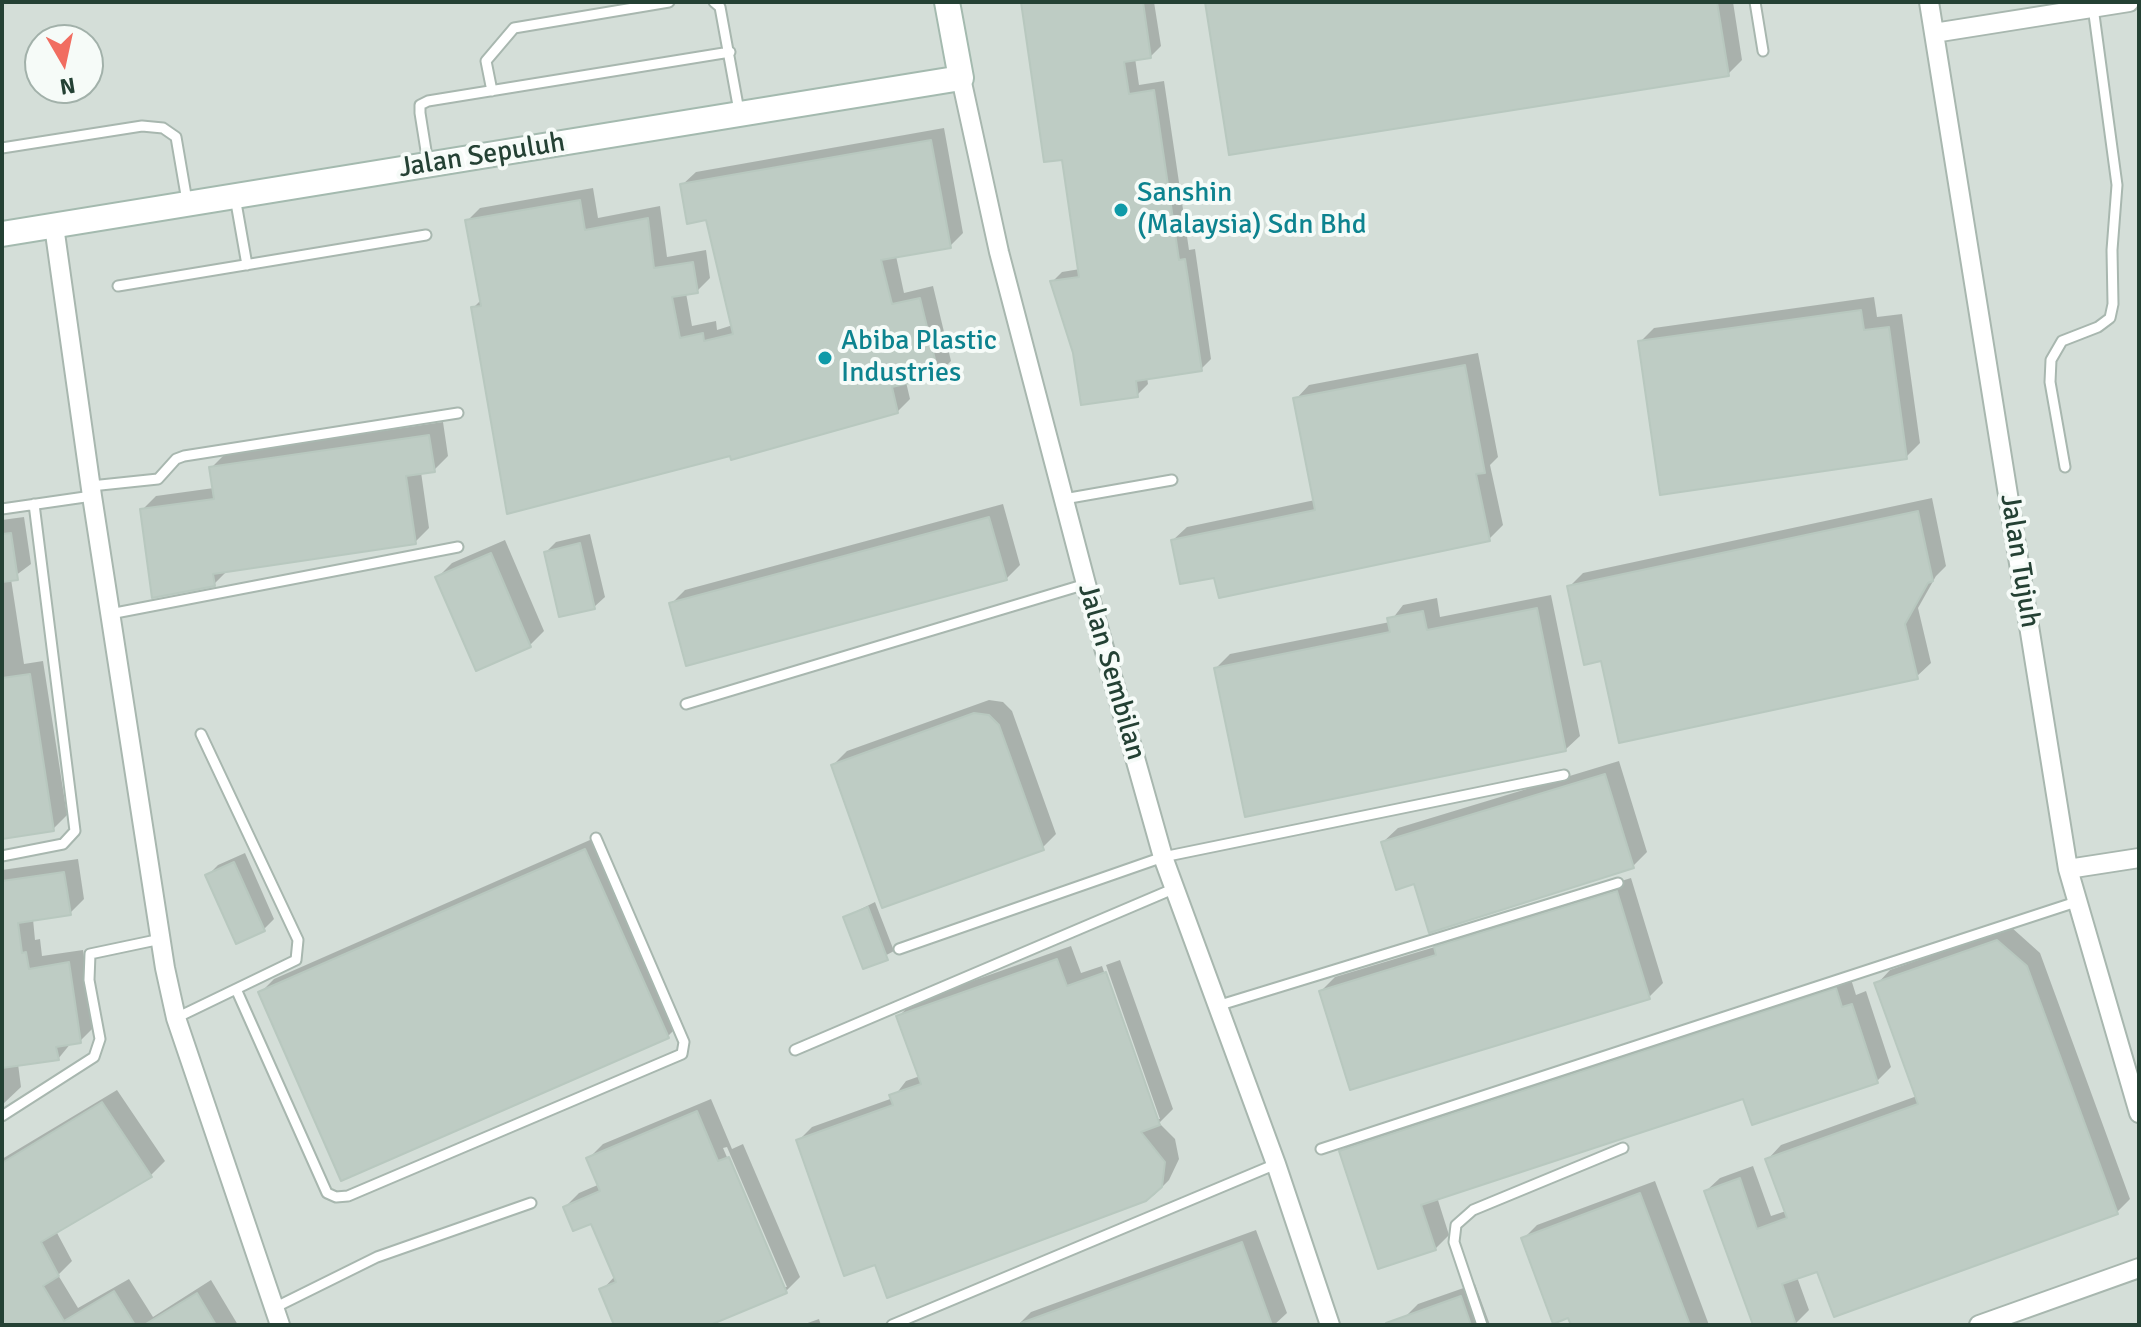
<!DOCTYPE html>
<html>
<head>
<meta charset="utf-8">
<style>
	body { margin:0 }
	#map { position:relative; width:2141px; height:1327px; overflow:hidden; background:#e6eee9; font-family:Signika,sans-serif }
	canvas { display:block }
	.frame { position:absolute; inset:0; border:4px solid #244134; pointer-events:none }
	.north { position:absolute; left:24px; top:24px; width:80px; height:80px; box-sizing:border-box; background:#f6fbf8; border:2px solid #a2b1aa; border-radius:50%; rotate:171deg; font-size:22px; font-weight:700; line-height:32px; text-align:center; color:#244134 }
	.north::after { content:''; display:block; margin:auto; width:28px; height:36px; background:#f16d61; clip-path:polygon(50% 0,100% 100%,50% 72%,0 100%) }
</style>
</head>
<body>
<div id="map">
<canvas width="2141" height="1327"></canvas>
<div class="frame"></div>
<div class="north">N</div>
</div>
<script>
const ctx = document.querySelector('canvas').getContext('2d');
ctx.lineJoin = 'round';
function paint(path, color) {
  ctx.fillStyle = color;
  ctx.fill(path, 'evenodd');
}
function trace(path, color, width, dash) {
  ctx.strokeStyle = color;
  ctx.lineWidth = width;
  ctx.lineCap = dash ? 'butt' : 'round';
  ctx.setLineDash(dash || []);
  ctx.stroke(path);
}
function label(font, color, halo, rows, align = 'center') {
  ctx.font = font + ' Signika,sans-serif';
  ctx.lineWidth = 8;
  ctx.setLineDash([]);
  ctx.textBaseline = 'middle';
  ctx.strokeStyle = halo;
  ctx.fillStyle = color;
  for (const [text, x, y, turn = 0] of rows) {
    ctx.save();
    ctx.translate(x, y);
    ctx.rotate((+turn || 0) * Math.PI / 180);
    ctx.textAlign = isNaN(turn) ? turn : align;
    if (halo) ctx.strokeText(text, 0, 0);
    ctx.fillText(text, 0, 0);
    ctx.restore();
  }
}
paint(new Path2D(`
	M 2,2 L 2139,2 L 2139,1325 L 2,1325 ZM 40,40 L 88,40 L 88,88 L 40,88 Z`), '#d4ded8');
paint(new Path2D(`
	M 1023,2 L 1154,2 L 1161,46 L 1151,56 L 1135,58 L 1139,85 L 1164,81 L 1189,250 L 1195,249 L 1211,359 L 1201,369 L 1147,377 L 1148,384 L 1137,395 L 1075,353 L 1052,282 L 1062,272 L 1080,269 L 1064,157 Z
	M 1207,2 L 1733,2 L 1742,60 L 1728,74 Z
	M 944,128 L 963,233 L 950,246 L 896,256 L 904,293 L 933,286 L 951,361 L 938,374 L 906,382 L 910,399 L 897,412 L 473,308 L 482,299 L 467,221 L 480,208 L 593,188 L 598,218 L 660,206 L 667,257 L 706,250 L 710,278 L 697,291 L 686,293 L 692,326 L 716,321 L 717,330 L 733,325 L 708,218 L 682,185 L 696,172 Z
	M 1874,297 L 1877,317 L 1902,314 L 1920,443 L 1906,457 L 1640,342 L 1654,328 Z
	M 1478,353 L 1498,457 L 1490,465 L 1503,525 L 1489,539 L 1216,575 L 1173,540 L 1187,527 L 1315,500 L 1296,399 L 1309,385 Z
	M 443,422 L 448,456 L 434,470 L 421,472 L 429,528 L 415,542 L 228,570 L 214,584 L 142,510 L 156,496 L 214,488 L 211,468 L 225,454 Z
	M 1932,498 L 1946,566 L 1936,576 L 1918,608 L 1931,663 L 1916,677 L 1602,659 L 1569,587 L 1583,573 Z
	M 1003,504 L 1020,565 L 1006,579 L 671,604 L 685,590 Z
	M 24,517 L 31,564 L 11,579 L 24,664 L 43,661 L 67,815 L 53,829 L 2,837 L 2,520 Z
	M 590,534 L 605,597 L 594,607 L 546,552 L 556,542 Z
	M 505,540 L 544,631 L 530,645 L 438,577 L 452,563 Z
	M 1551,595 L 1580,736 L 1565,750 L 1216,668 L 1230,654 L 1390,622 L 1403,605 L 1437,598 L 1440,617 Z
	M 989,700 L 1003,702 L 1012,711 L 1056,834 L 1042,848 L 833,765 L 847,751 Z
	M 1619,761 L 1647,852 L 1633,866 L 1415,882 L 1383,842 L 1398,828 Z
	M 599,836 L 682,1022 L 668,1036 L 260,993 L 274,979 Z
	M 245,853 L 274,919 L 264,929 L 207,876 L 218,865 Z
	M 78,859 L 84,899 L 70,913 L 33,919 L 35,940 L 40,939 L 42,956 L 83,950 L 94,1027 L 80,1041 L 71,1043 L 58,1059 L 18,1064 L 21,1087 L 2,1105 L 2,870 Z
	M 1631,878 L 1663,983 L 1649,997 L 1321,991 L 1335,977 L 1438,946 L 1450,934 Z
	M 875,902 L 894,951 L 864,967 L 845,917 Z
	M 2011,927 L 2040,953 L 2130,1199 L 2116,1213 L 1818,1269 L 1797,1277 L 1809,1310 L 1795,1324 L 1755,1325 L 1706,1191 L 1720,1178 L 1753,1166 L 1771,1216 L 1786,1211 L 1768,1159 L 1781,1145 L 1917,1096 L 1877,984 L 1890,970 Z
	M 1071,946 L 1081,973 L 1102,966 L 1155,1119 L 1160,1119 L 1106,965 L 1120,960 L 1173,1109 L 1159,1123 L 1175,1139 L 1179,1159 L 1169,1180 L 1154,1195 L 888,1295 L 876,1262 L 798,1141 L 812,1127 L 893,1098 L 906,1081 L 920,1076 L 899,1016 L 913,1002 Z
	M 1850,976 L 1856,995 L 1866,991 L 1891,1067 L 1877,1081 L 1745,1097 L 1437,1197 L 1449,1235 L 1435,1249 L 1342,1151 L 1356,1137 Z
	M 117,1090 L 165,1161 L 151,1175 L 56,1231 L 72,1261 L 58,1275 L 78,1308 L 129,1279 L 153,1317 L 211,1280 L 238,1325 L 2,1325 L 2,1159 Z
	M 711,1099 L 732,1149 L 743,1144 L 800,1277 L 786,1291 L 705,1325 L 617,1325 L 602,1290 L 615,1276 L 592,1221 L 565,1207 L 579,1193 L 600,1184 L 589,1158 L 603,1144 ZM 727,1147 L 787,1287 L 783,1287 L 723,1148 Z
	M 1655,1181 L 1709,1325 L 1573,1325 L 1523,1239 L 1537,1225 Z
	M 1256,1230 L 1287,1313 L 1274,1325 L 1018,1325 L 1031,1312 Z
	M 1475,1284 L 1490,1325 L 1406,1325 L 1404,1318 L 1418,1304 Z
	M 819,1319 L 821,1325 L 802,1325 Z`), '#0003');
const building = new Path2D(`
	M 1021,2 L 1143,2 L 1151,58 L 1124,62 L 1129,94 L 1154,90 L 1179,260 L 1185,259 L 1202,371 L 1136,381 L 1138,397 L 1081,405 L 1073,353 L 1050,281 L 1079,277 L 1062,160 L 1044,162 Z
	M 1205,2 L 1717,2 L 1729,76 L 1229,155 Z
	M 931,140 L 951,248 L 881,260 L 892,304 L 920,298 L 939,376 L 892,387 L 898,413 L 731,460 L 730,456 L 507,514 L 471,307 L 481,306 L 465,220 L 580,200 L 585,230 L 648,218 L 654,268 L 693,262 L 698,293 L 672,297 L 680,338 L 703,333 L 704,341 L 733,334 L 706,220 L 687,224 L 680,184 Z
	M 1861,310 L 1864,330 L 1889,327 L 1907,459 L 1660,495 L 1638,341 Z
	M 1465,365 L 1485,473 L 1476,474 L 1490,541 L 1219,598 L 1214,578 L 1180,584 L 1171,540 L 1315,510 L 1293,398 Z
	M 429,435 L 435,472 L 406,476 L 416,544 L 213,574 L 215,586 L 152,598 L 140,509 L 214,499 L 209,467 Z
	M 1918,511 L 1933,581 L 1928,583 L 1905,624 L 1918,679 L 1619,743 L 1601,661 L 1584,665 L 1567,586 Z
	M 989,517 L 1007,580 L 686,666 L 669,603 Z
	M 11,533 L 18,580 L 2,582 L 2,534 Z
	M 580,543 L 595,609 L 559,617 L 544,552 Z
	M 491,553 L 531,647 L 476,671 L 435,577 Z
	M 1537,608 L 1566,751 L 1245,817 L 1214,668 L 1390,632 L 1387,618 L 1423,611 L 1427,630 Z
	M 30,674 L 54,831 L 2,839 L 2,678 Z
	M 974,713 L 989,715 L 999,725 L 1044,850 L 882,908 L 831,765 Z
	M 1605,774 L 1634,868 L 1429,933 L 1414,884 L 1396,890 L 1381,842 Z
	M 585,849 L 669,1038 L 341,1181 L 258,992 Z
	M 234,862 L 265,931 L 236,944 L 205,875 Z
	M 64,872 L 71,915 L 18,923 L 22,953 L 26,952 L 29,969 L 69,962 L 81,1043 L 56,1047 L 59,1060 L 2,1068 L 2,881 Z
	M 1617,891 L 1650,999 L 1350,1090 L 1319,991 L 1436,955 L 1434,947 Z
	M 868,907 L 888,960 L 863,969 L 843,917 Z
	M 1997,940 L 2027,966 L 2118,1214 L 1834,1317 L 1817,1272 L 1782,1284 L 1796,1325 L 1753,1325 L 1704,1191 L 1740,1178 L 1757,1229 L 1787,1218 L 1765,1159 L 1918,1104 L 1874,983 Z
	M 1057,959 L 1067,986 L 1106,972 L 1160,1125 L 1141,1132 L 1165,1162 L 1162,1187 L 1146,1201 L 887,1298 L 875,1265 L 844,1276 L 796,1140 L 893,1105 L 889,1095 L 921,1084 L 896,1016 Z
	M 1836,988 L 1842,1007 L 1852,1004 L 1878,1083 L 1752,1125 L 1743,1099 L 1421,1205 L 1436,1250 L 1378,1269 L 1339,1151 Z
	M 102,1102 L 152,1177 L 41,1242 L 59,1276 L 43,1286 L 64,1321 L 114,1291 L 135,1325 L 2,1325 L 2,1163 Z
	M 697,1111 L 718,1161 L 729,1157 L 787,1293 L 710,1325 L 614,1325 L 599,1289 L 616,1282 L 591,1224 L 573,1231 L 563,1207 L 600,1191 L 586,1158 Z
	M 1640,1193 L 1690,1325 L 1571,1325 L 1568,1318 L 1553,1324 L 1521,1238 Z
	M 1242,1242 L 1272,1325 L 1022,1325 L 1021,1323 Z
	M 197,1293 L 216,1325 L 144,1325 Z
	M 1461,1296 L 1471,1325 L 1386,1325 L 1386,1323 Z`);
paint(building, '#beccc4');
trace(building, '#b8c8bf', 2);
const lane = new Path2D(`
	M 714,2 L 720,7 L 739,111
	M 1755,2 L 1763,51
	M 492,91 L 486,61 L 514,28 L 669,2
	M 2,148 L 142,126 L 163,128 L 176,137 L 187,201
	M 428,163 L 420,113 L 420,105 L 428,101 L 730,52
	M 235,197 L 247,265
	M 118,286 L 426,235
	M 2065,467 L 2050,382 L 2051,360 L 2062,341 L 2098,327 L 2110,318 L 2113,304 L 2112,250 L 2117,185 L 2093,7
	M 91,486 L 158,479 L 176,459 L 184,456 L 458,413
	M 1064,499 L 1172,480
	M 2,509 L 92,496
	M 110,614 L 458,547
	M 686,704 L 1086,584
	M 201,734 L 298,940 L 296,960 L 236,989
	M 2,856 L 63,844 L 75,831 L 34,504
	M 899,949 L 1163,857 L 1564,775
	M 1217,1006 L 1618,883
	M 176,1018 L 236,989 L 327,1193 L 336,1197 L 348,1196 L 682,1054 L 684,1042 L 596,838
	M 795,1050 L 1173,889
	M 2,1116 L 94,1057 L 100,1039 L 89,980 L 90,954 L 161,939
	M 1321,1149 L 2076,902
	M 272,1309 L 377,1257 L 531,1203
	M 892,1325 L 1276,1164
	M 1482,1325 L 1454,1242 L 1456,1225 L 1473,1210 L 1623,1148`);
const street = new Path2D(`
	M 1929,2 L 2068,869 L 2139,1113
	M 1934,33 L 2129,2
	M 961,78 L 999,252 L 1086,584 L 1163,857 L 1276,1164 L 1330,1325
	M 54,226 L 92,496 L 165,968 L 176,1018 L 280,1325
	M 2068,869 L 2139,858
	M 1979,1325 L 2139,1268`);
const secondary = new Path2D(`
	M 2,234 L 961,78 L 947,2`);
trace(lane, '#a8b7af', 13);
trace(street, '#a8b7af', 22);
trace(secondary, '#a4baaf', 28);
trace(lane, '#fff', 9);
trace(street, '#fff', 18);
trace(secondary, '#fff', 24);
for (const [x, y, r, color] of [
	[1121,210,8,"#0f9aa8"],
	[825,358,8,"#0f9aa8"]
]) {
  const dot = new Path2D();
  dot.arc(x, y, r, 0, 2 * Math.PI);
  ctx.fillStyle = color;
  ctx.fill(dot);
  trace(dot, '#f6fbf8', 3);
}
label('28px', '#244134', '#f6fbf8', [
	["Jalan Sepuluh",482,156,-9],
	["Jalan Tujuh",2019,561,81],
	["Jalan Sembilan",1111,672,74]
]);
label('28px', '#0d838f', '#f6fbf8', [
	["Sanshin",1137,194],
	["(Malaysia) Sdn Bhd",1137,226],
	["Abiba Plastic",841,342],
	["Industries",841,374]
], 'left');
</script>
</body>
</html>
